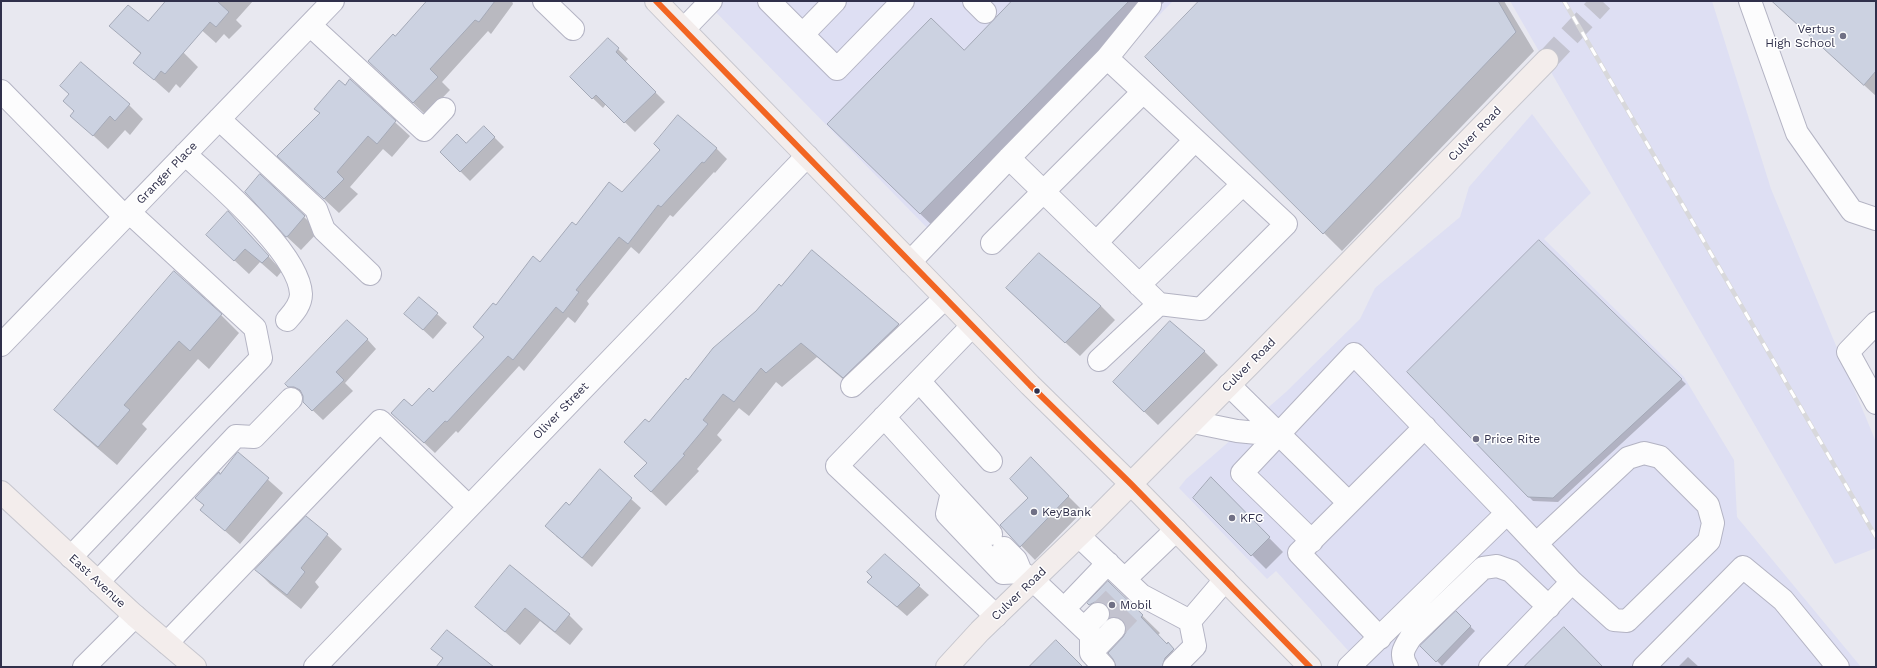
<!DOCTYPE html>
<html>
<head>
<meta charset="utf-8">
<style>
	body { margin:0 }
	#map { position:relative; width:1877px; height:668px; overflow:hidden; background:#e8e8f0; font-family:"Work Sans",sans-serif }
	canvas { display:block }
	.frame { position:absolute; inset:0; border:2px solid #30304b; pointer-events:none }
</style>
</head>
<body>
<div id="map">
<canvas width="1877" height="668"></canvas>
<div class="frame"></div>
</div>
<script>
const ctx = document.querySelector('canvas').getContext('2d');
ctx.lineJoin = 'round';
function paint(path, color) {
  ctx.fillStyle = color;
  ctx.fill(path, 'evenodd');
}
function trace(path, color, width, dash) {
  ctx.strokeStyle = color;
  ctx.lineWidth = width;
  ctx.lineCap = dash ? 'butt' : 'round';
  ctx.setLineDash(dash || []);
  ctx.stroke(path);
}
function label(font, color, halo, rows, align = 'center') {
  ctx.font = font + ' "Work Sans",sans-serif';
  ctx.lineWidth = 3;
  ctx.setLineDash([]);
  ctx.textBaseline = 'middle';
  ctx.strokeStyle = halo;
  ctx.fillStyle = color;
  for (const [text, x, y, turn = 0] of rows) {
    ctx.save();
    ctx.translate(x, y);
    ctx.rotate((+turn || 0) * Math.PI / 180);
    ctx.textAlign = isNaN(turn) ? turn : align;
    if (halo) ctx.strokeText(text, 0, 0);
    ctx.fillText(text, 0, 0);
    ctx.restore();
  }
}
paint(new Path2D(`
	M 705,1 L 1173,1 L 939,240 Z
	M 1510,1 L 1712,1 L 1771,189 L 1876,442 L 1876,548 L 1835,564 Z
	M 1532,114 L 1591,193 L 1544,239 L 1684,377 L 1734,460 L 1737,517 L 1861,667 L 1363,667 L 1276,571 L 1267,579 L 1179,488 L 1186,479 L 1286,392 L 1360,319 L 1375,288 L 1460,217 L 1469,187 Z`), '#dedff3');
paint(new Path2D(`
	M 169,1 L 253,1 L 236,20 L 242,26 L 229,39 L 224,34 L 216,43 Z
	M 428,1 L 512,1 L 513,4 L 491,34 L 488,31 L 442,82 L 450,90 L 426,115 L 381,73 L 395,37 Z
	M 1013,1 L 1165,1 L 939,232 L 846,142 L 964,52 Z
	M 1200,1 L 1504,1 L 1534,51 L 1342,251 L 1147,57 Z
	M 1772,1 L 1876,1 L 1876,96 Z
	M 111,26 L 183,52 L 198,67 L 180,88 L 176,84 L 169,93 L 135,63 L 142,55 Z
	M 608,39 L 628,59 L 625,62 L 665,102 L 635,132 L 606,104 L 603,108 L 571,77 Z
	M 350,81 L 410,136 L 392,157 L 383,149 L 350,187 L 358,194 L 339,213 L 293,170 L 321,114 L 316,109 Z
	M 129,105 L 143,119 L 130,135 L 125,130 L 108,149 L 72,116 L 75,112 Z
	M 484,127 L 504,147 L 470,181 L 441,152 L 466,144 Z
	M 716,148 L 727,159 L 715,173 L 714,172 L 673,217 L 670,215 L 639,254 L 631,247 L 587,301 L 589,304 L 575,323 L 568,317 L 524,371 L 519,366 L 458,433 L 456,431 L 435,453 L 404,424 L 412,408 L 433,393 L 485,338 L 496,307 L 576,226 L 622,193 Z
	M 260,176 L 319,231 L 301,250 L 286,236 Z
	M 228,212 L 282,271 L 277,277 L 260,262 L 249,274 L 207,235 Z
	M 1539,241 L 1686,384 L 1558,502 L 1533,501 L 1408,372 Z
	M 1021,302 L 1101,306 L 1115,320 L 1080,356 Z
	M 406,314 L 437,314 L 447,323 L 433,339 Z
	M 221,315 L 239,333 L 209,369 L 198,359 L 142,424 L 147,429 L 117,465 L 74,428 L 56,410 Z
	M 898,325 L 913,339 L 858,392 L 817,357 L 782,387 L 776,382 L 749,416 L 739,408 L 717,435 L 722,440 L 697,469 L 699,471 L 666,506 L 650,491 L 647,463 L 649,424 L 688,382 L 714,349 Z
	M 367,339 L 376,349 L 345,383 L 353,391 L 323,420 L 304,402 L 304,396 L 299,396 L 287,384 Z
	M 1204,351 L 1218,365 L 1158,425 L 1128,396 Z
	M 238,453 L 283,493 L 240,544 L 201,510 L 205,506 L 196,498 L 221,475 Z
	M 1031,459 L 1083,511 L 1035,560 L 1001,525 L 1029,498 Z
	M 600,471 L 641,508 L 592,567 L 556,536 L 569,506 Z
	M 1211,479 L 1283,552 L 1266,569 L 1195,498 Z
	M 327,535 L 342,549 L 315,582 L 319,587 L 301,609 L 270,584 L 256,570 Z
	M 510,566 L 569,615 L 583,629 L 570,645 L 540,621 L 520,645 L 476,607 Z
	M 1108,582 L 1160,633 L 1158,635 L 1167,645 L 1191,667 L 1117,667 L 1127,633 L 1113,619 L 1108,622 L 1089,603 Z
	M 919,586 L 929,595 L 907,616 L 878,591 Z
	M 1456,613 L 1475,631 L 1442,666 L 1422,646 Z
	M 1688,657 L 1699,667 L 1678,667 Z`), '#0003');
const building = new Path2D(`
	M 166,1 L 217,1 L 229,12 L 216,27 L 210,22 L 165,74 L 161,71 L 154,80 L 133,63 L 141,53 L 109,26 L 128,5 L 148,21 Z
	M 427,1 L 495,1 L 479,22 L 475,20 L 430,69 L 438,77 L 413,103 L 368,61 L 393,34 L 395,36 Z
	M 1012,1 L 1129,1 L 920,214 L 827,124 L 931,18 L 964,50 Z
	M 1199,1 L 1498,1 L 1516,32 L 1323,234 L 1145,57 Z
	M 1772,1 L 1876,1 L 1876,71 L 1864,85 Z
	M 608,38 L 619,48 L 616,52 L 656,92 L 624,123 L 596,95 L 592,99 L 570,77 Z
	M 81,62 L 130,104 L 115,121 L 110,116 L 93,136 L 70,116 L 74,111 L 63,101 L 69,94 L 60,86 Z
	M 350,79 L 396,121 L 377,144 L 368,136 L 337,172 L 344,179 L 324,199 L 277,156 L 320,113 L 314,109 L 339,80 L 345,85 Z
	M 678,115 L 717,148 L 704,163 L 702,162 L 661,207 L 658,205 L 628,244 L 619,237 L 576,290 L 579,292 L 563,313 L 556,307 L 513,360 L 508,356 L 447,422 L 445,421 L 424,443 L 391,413 L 404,399 L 412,406 L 429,388 L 433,392 L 484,337 L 473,327 L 493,303 L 496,305 L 533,256 L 540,262 L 572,222 L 576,225 L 609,182 L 622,192 L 660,150 L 654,144 Z
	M 484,126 L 495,137 L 460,172 L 440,152 L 457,134 L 466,143 Z
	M 260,174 L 305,216 L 288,236 L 286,237 L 245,192 Z
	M 228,211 L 269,256 L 262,263 L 245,249 L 234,261 L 206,235 Z
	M 1539,240 L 1682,379 L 1553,498 L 1528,497 L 1407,372 Z
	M 812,250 L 899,324 L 843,378 L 801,343 L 766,373 L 761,368 L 734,402 L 723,394 L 703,420 L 708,424 L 683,454 L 685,455 L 651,492 L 634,476 L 647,463 L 624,442 L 645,419 L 649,422 L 686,378 L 688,380 L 713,348 L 756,311 L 779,284 L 781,286 Z
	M 1039,253 L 1101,306 L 1065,343 L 1006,288 Z
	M 174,271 L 222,314 L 190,351 L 179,341 L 124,405 L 130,410 L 98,447 L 54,410 Z
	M 419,297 L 438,313 L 423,330 L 404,314 Z
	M 347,320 L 368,339 L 336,372 L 344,380 L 312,411 L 303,402 L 303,396 L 300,390 L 294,387 L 288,387 L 285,384 Z
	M 1170,321 L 1205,351 L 1144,412 L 1113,382 Z
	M 238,452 L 269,478 L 225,531 L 200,510 L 204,505 L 195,498 L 219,472 L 220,474 Z
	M 1031,457 L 1069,496 L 1020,547 L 1000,525 L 1028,498 L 1010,479 Z
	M 600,469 L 632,498 L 582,558 L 545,526 L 566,502 L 569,505 Z
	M 1211,477 L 1270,537 L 1251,556 L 1193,498 Z
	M 306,516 L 328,534 L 301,568 L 305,572 L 287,595 L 255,570 Z
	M 885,554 L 920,585 L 897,607 L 867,582 L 872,577 L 867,572 Z
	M 510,565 L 570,614 L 555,632 L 525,608 L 505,632 L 475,607 Z
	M 1108,581 L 1143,615 L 1141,617 L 1167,644 L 1168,642 L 1174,649 L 1165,658 L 1162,667 L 1116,667 L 1113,659 L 1108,653 L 1123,637 L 1126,632 L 1126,625 L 1122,620 L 1117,617 L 1110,617 L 1110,610 L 1107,605 L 1101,602 L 1095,602 L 1089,605 L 1087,603 Z
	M 1456,611 L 1471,626 L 1436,662 L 1420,646 Z
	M 1564,627 L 1603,667 L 1524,667 Z
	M 447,630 L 494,667 L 436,667 L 443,658 L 431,649 Z
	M 1056,640 L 1083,667 L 1029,667 Z`);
paint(building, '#ccd2e1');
trace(building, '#a4a9b7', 1);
trace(new Path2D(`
	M 1098,614 L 1120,592
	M 1114,629 L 1135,607`), '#c3c3cf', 22, [22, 11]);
trace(new Path2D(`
	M 1547,60 L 1602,1`), '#c3c3cf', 22, [22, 11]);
const minor = new Path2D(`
	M 544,1 L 573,29
	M 769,1 L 837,69 L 903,1
	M 974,1 L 985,12
	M 1750,1 L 1797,133 L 1852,211 L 1876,219
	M 310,25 L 424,130 L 444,109
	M 684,29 L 711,1
	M 803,34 L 835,1
	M 1107,58 L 1150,5
	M 1,91 L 125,217
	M 219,119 L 316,209 L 324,230 L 370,274
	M 185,154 C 216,183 299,252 301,294 C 301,305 293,313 287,320
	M 1009,158 L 1159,304
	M 992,243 L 1143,92
	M 1096,243 L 1195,140
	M 910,262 L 1009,158 L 1107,58 L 1286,224 L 1201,309 L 1159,304 L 1099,360
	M 1139,285 L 1243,184
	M 1876,323 L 1848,352 L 1876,403
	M 972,326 L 837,466 L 996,616
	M 1,345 L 333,1
	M 919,381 L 991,461
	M 1229,385 L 1349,503 L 1299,553 L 1380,638
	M 852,386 L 945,298
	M 884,417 L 952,492 L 947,514 L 1003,573 L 1021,572 L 1033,580 L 1091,635 L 1091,653 L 1104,667
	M 1193,422 L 1237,431 L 1278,435
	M 952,492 L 991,534
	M 1349,503 L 1425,427
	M 1079,536 L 1141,595 L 1190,621
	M 1312,541 L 1242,473 L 1354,354 L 1507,513 L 1349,667
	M 1536,544 L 1628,458 L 1644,453 L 1660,457 L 1708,505 L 1713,523 L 1709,541 L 1627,621 L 1614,620 L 1572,582
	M 1004,548 L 1016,560 L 1021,572
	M 71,557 L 261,358 L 255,328 L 129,212
	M 1125,579 L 1176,530
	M 98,582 L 236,436 L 254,437 L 291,399
	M 1064,609 L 1108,563
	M 1084,628 L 1098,614
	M 167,643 L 380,421 L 469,507
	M 1091,653 L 1114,629
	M 84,667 L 135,616
	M 315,667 L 807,156
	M 1174,667 L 1195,646 L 1190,621 L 1225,580
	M 1407,667 C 1399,654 1404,648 1411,637 L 1483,568 L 1497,566 L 1511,571 L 1549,607
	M 1490,667 L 1572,582 L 1507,513
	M 1644,667 L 1743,567 L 1783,600 L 1838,667`);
const major = new Path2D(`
	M 656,1 L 1030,385 L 1131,484 L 1310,667
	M 1,492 L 135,616 L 195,667
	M 947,667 L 980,631 L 1095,520 L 1251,363 L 1547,60`);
trace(minor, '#b3b3c3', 24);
trace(major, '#c6c6ce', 24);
trace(minor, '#fcfcfd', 22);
trace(major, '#f3edec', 22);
const rail = new Path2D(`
	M 1564,1 L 1876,537`);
trace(rail, '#d8d8db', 4.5);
trace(rail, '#fff', 3, [9]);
trace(new Path2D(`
	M 656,1 L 1030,385 L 1131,484 L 1310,667`), '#f26522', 6);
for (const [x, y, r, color] of [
	[1843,36,4,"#707085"],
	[1037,391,3.5,"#30304b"],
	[1476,439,4,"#707085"],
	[1034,512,4,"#707085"],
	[1232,518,4,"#707085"],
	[1112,605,4,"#707085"]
]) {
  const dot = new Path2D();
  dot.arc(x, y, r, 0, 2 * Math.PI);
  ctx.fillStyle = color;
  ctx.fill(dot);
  trace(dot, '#fff', 1.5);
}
label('12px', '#30304b', '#fff', [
	["Vertus",1835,29,"right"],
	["High School",1835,43,"right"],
	["Price Rite",1484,439],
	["KeyBank",1042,512],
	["KFC",1240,518],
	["Mobil",1120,605]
], 'left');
label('12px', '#30304b', '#fff', [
	["Culver Road",1475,134,-46],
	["Granger Place",167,173,-46],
	["Culver Road",1249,365,-45],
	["Oliver Street",561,411,-46],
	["East Avenue",97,581,43],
	["Culver Road",1019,594,-44]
]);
</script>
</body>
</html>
